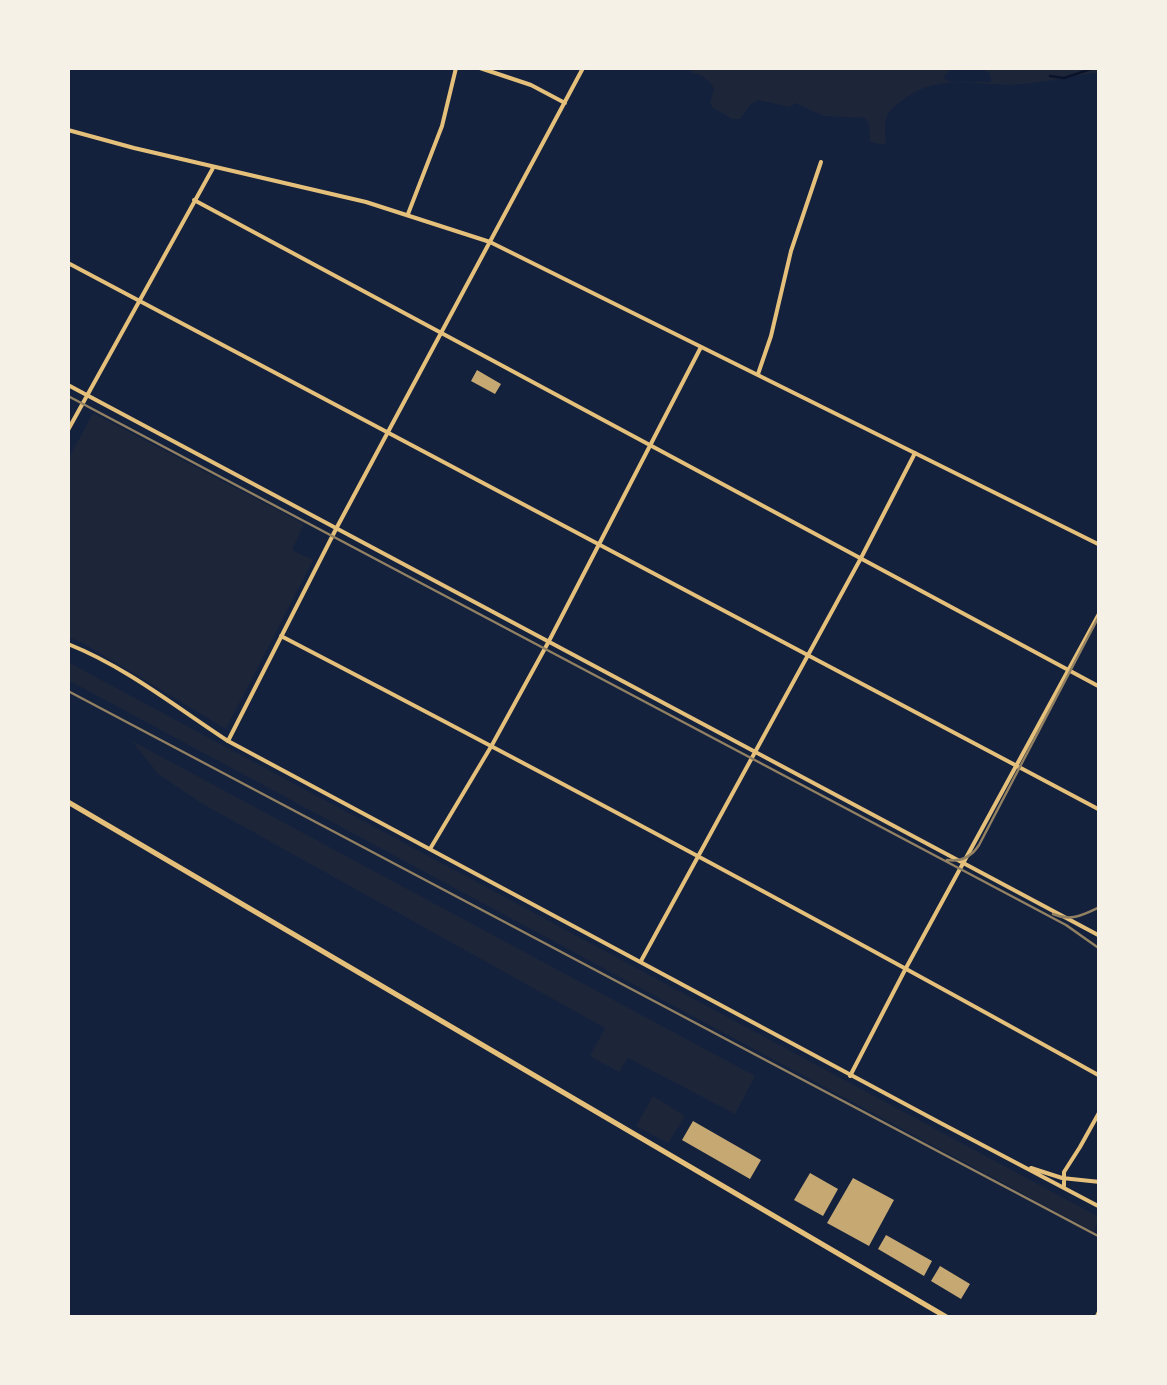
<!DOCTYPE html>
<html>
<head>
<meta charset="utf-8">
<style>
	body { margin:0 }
	#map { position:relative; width:1167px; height:1385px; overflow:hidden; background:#14213d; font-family:Rubik,sans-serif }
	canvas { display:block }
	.frame { position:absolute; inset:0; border:70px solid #f6f1e7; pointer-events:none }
</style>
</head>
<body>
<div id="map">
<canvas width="1167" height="1385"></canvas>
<div class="frame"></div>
</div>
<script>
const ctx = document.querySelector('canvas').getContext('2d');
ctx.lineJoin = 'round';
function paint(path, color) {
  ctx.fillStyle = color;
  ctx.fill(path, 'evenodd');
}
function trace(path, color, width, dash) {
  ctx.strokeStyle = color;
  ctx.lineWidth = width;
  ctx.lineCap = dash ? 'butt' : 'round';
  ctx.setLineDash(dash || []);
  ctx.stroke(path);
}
paint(new Path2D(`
	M 690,68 L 951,68 L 943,78 L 951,82 L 991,82 L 990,74 L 982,68 L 1099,68 L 1100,72 C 1074,76 1048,82 1022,84 C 982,88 943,72 907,97 C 886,112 883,116 886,142 L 884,145 L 870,142 L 869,124 L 866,118 L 824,116 L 795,103 L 790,107 L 758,100 L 751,104 L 740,119 L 732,119 L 712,107 L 710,102 L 714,89 C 710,80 703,75 693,73 Z
	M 93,413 L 304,524 L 292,550 L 313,560 L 226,729 L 83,643 L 68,637 L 68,460 Z
	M 68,662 L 1099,1217 L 1094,1232 L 68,680 Z
	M 132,741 L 755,1076 L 735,1114 L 628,1058 L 619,1072 L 590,1056 L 605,1028 L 201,803 L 158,774 Z
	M 653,1096 L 685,1116 L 668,1143 L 636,1126 Z`), '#1d2539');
trace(new Path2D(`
	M 1050,76 L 1064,78 L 1094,68`), '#0b132b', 2.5);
paint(new Path2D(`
	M 477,370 L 501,384 L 495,394 L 471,381 Z
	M 693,1121 L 761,1160 L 750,1179 L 682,1140 Z
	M 810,1173 L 838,1189 L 823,1216 L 794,1200 Z
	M 853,1178 L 894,1200 L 869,1246 L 827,1223 Z
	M 886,1235 L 932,1261 L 924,1276 L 878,1249 Z
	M 940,1266 L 970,1284 L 961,1299 L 931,1281 Z`), '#c6a872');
trace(new Path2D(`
	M 480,68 L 531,85 L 565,103
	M 194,200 L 1100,687
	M 408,214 L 442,126 L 456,68
	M 68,263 L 1100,810
	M 758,374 L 771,336 L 791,251 L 821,162
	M 68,385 L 1100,936
	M 68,430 L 213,168
	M 281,636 C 556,779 829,925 1100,1076
	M 228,741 L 336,529 L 583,68
	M 430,849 L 492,745 L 549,641 L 701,347
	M 641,961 L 861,558 L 915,453
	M 850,1076 L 906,968 L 1100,612`), '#e5c07b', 4);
trace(new Path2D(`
	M 68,130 L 134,148 L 366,202 L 490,242 L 1100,545
	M 68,644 C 126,667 176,707 228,741 C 518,897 808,1054 1100,1207
	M 1031,1168 L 1062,1178 L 1100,1182
	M 1064,1186 L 1064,1172 L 1080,1147 L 1100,1111
	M 1096,1318 L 1100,1310`), '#e5c07b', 4);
trace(new Path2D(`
	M 68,802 L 948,1318`), '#e5c07b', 5);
trace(new Path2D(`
	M 68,396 L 1066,925 L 1100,949
	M 947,860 C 961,862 972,856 979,845 L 1100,614
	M 1053,914 C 1071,922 1083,915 1100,907`), '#918062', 2.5);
trace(new Path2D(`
	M 68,691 L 1100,1237`), '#918062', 2.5);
</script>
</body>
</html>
